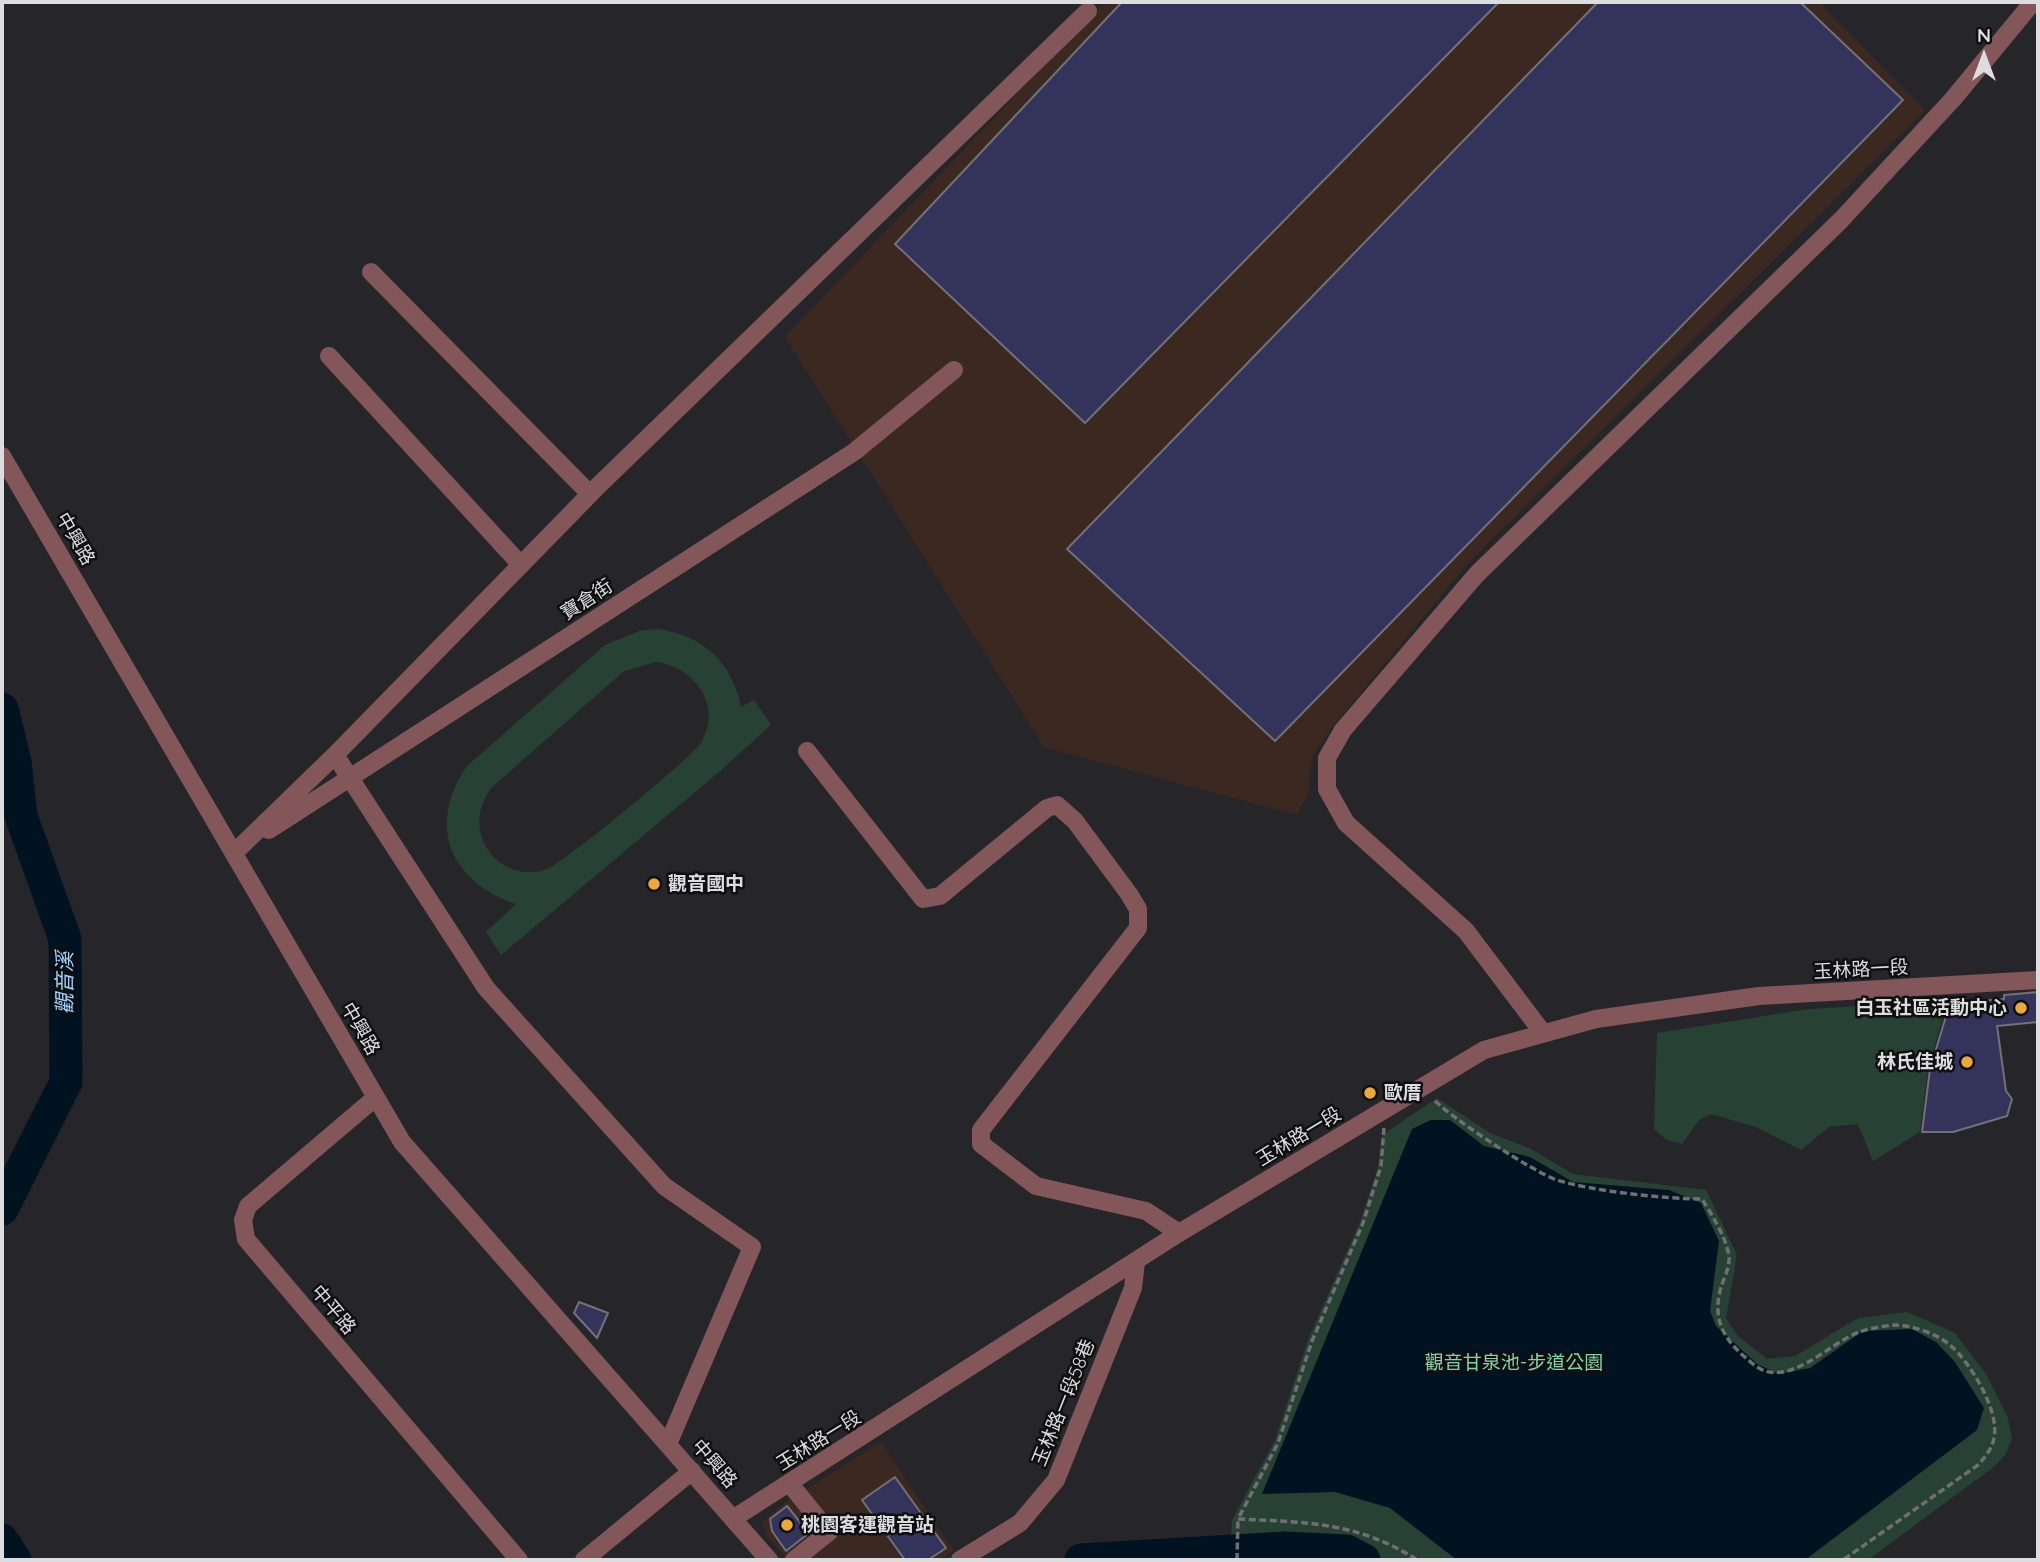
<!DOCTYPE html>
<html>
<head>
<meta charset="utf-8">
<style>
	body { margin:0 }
	#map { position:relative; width:2040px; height:1562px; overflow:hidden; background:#26262a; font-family:Quicksand,sans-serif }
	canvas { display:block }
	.frame { position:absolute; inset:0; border:4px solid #dddde0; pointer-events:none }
	.north { position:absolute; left:1949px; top:21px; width:70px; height:70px; -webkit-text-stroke:5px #0f0f11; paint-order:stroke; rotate:0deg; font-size:19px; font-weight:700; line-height:28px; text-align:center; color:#dddde0 }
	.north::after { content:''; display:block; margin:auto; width:24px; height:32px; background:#dddde0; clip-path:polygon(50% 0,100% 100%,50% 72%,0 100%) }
</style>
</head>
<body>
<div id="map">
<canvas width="2040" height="1562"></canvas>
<div class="frame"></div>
<div class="north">N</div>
</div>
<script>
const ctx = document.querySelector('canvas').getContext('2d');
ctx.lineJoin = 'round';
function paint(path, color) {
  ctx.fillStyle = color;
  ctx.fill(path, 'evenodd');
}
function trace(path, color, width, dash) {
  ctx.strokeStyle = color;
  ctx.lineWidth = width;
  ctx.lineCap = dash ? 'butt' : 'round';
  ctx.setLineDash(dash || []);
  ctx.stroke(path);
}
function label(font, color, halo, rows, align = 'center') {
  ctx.font = font + ' Quicksand,"Noto Sans TC",sans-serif';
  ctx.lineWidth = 5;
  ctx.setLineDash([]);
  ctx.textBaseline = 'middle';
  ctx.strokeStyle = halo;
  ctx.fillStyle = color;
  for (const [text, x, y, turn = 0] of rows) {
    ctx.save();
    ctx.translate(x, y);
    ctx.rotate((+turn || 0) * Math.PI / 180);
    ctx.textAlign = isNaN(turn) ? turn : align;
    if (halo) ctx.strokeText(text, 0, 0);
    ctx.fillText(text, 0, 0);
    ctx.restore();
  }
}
paint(new Path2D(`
	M 1105,2 L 1819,2 L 1925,110 L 1467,564 L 1328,732 L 1312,757 L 1308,793 L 1297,815 L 1044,747 L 785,337 Z
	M 881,1442 L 954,1551 L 937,1560 L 787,1560 L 765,1533 L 763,1521 L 786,1502 Z`), '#3b2921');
paint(new Path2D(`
	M 657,629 C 703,635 732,662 741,707 L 754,700 L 771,725 L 719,772 L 501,955 L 486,932 L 516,904 C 450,882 426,825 467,766 L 605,645 L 639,631 ZM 656,662 C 695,667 723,706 701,743 C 691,758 561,866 545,870 C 523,877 497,867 486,847 C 475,827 478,805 492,787 L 624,671 Z
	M 1948,1001 L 1928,1068 L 1920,1132 L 1873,1161 L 1858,1124 L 1829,1127 L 1801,1150 L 1756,1127 L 1711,1114 L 1699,1120 L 1682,1144 L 1667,1140 L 1654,1129 L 1657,1033 L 1809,1009 Z
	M 1437,1098 L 1490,1133 L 1531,1149 L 1573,1174 L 1706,1190 L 1737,1255 L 1726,1318 L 1738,1336 L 1767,1359 L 1795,1356 L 1858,1318 L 1907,1312 L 1955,1333 L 1986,1374 L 2008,1418 L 2012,1439 L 2006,1454 L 1995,1466 L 1868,1560 L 1081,1560 L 1230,1551 L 1232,1520 L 1275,1440 L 1308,1340 L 1360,1222 L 1378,1167 L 1382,1135 Z`), '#274234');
paint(new Path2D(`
	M 1431,1120 L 1450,1120 L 1484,1146 L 1530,1157 L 1573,1182 L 1669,1190 L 1701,1203 L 1719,1241 L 1710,1311 L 1716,1326 L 1757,1364 L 1778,1374 L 1810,1368 L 1863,1331 L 1912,1329 L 1936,1342 L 1955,1362 L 1984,1408 L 1977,1430 L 1805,1560 L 1457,1560 L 1390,1508 L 1335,1492 L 1262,1494 L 1412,1129 Z`), '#011221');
trace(new Path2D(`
	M 2,709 L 15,762 L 21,816 L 65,939 L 66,1082 L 2,1209
	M 2,1540 L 15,1560
	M 1081,1560 L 1285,1548 L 1347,1551 L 1364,1560`), '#011221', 33);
const building = new Path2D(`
	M 1122,2 L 1499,2 L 1085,423 L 895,244 Z
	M 1598,2 L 1800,2 L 1903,100 L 1275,741 L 1067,549 Z
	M 2038,992 L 2038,1022 L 1997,1026 L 2006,1091 L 2012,1099 L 2007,1116 L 1953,1132 L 1922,1132 L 1930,1069 L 1950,1003 L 2004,999 L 2004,995 Z
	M 579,1302 L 608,1313 L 597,1338 L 574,1313 Z
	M 895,1477 L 946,1548 L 928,1560 L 905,1560 L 862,1500 Z
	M 787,1506 L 809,1533 L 786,1551 L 772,1531 L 770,1519 Z`);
paint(building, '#34335b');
trace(building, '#717177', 2);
trace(new Path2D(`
	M 1435,1101 C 1455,1120 1531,1171 1557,1180 C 1591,1191 1666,1199 1702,1199 C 1712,1215 1726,1237 1729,1256 C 1730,1267 1724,1278 1721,1287 C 1711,1323 1726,1342 1753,1364 C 1786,1392 1829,1343 1859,1332 C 1870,1328 1884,1326 1895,1325 C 1912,1325 1937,1334 1950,1345 C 1970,1362 2000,1411 1994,1438 C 1992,1449 1985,1457 1978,1465 L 1843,1560
	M 1384,1128 L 1381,1166 L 1363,1223 L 1312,1341 L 1278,1443 L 1238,1519 C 1305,1522 1359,1522 1417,1560
	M 1237,1560 L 1238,1519`), '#707073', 3.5, [7, 3.5]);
trace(new Path2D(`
	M 371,272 L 590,494
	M 329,356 L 521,565
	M 2,456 L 402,1142 L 769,1560
	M 807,751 L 923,899 L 940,896 L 1047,808 L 1057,805 L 1075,821 L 1129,894 L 1138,909 L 1138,928 L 981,1130 L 981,1144 L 1036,1186 L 1146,1211 L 1179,1233
	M 335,755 L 486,988 L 664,1186 L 752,1247 L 668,1444
	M 269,830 L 854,452 L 954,370
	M 234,853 L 335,755 L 599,485 L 1088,11
	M 1543,1033 L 1466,931 L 1346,823 L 1327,789 L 1327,758 L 1343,730 L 1477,574 L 1841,220 L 1953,99 L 2033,2
	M 375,1098 L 248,1206 L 243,1220 L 246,1239 L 519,1560
	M 790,1484 L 829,1532 L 794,1560
	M 734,1518 L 1179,1233 L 1484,1050 L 1596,1019 L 1759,996 L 2038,980
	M 584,1560 L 692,1471
	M 960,1560 L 1020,1523 L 1056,1480 L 1133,1288 L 1136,1262`), '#83575a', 18);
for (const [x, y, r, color] of [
	[654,884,7,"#eca93a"],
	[2021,1008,7,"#eca93a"],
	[1967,1062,7,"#eca93a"],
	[1370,1093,7,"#eca93a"],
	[787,1525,7,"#eca93a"]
]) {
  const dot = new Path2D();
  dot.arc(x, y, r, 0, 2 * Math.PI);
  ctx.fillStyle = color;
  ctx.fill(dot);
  trace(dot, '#0f0f11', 2.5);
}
label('19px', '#dddde0', '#0f0f11', [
	["中興路",75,539,60],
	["寶倉街",587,600,-33],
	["玉林路一段",1861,970,-3],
	["中興路",360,1029,60],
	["玉林路一段",1299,1137,-31],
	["中平路",333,1310,50],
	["玉林路一段58巷",1064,1403,-68],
	["玉林路一段",819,1441,-32],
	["中興路",714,1464,49]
]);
label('bold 19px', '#dddde0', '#0f0f11', [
	["觀音國中",668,884],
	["白玉社區活動中心",2007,1008,"right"],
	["林氏佳城",1953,1062,"right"],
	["歐厝",1384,1093],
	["桃園客運觀音站",801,1525]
], 'left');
label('19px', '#84d3a8', '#0f0f11', [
	["觀音甘泉池-步道公園",1514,1363]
]);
label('italic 21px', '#a0d3fd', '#0f0f11', [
	["觀音溪",66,983,-90]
]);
</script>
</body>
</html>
